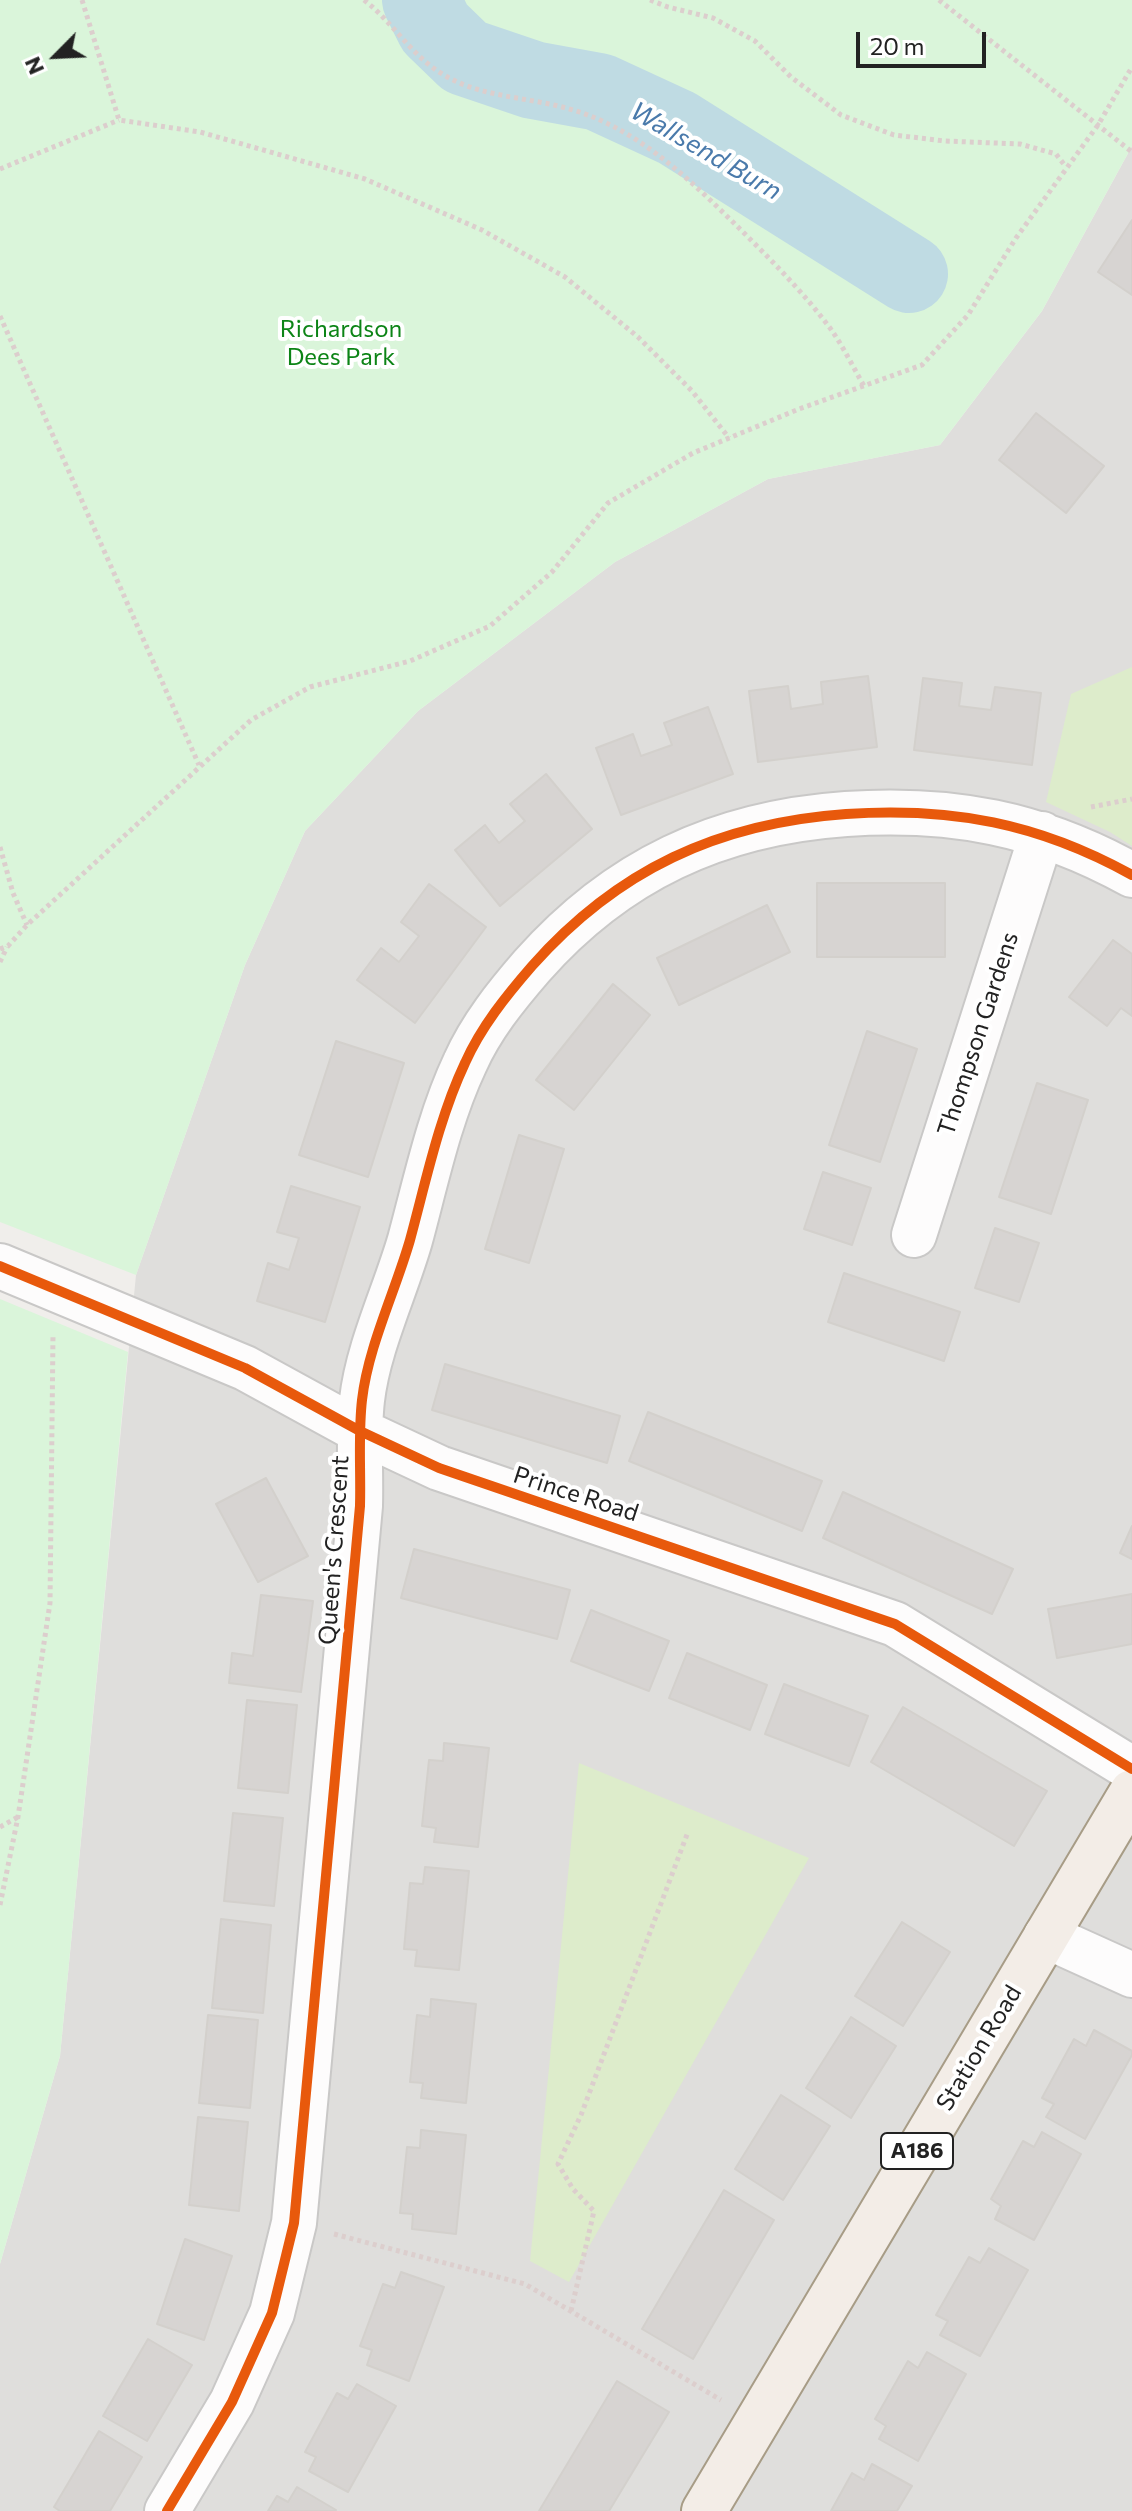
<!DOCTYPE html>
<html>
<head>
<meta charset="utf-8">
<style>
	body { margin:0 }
	#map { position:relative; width:1132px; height:2511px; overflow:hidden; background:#f0eeeb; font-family:Commissioner,sans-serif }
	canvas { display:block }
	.north { position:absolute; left:16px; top:16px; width:80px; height:80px; -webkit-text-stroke:6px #fff; paint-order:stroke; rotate:246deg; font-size:22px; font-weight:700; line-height:32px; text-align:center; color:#222 }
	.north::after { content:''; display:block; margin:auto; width:28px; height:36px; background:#222; clip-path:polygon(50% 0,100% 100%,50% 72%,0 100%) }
	.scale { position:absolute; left:856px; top:32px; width:130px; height:36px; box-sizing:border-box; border:4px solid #222; border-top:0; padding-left:10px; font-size:24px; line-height:28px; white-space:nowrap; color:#222; -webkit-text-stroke:6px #fff; paint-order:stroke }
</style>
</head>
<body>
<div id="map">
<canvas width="1132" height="2511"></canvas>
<div class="north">N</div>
<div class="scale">20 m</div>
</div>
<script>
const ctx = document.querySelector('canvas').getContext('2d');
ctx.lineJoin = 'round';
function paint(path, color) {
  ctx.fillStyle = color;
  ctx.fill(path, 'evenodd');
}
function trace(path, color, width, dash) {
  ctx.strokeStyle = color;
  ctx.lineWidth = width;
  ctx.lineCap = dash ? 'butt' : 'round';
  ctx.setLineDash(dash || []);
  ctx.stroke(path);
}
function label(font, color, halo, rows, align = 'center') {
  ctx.font = font + ' Commissioner,sans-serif';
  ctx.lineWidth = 8;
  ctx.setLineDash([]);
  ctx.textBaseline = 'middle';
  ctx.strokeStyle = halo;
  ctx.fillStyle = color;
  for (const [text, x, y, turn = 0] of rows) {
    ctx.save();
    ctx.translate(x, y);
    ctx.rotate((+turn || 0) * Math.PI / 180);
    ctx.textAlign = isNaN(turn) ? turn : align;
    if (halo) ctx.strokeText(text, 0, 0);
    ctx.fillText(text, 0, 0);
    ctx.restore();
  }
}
paint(new Path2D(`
	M 1132,146 L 1132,2511 L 0,2511 L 0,2264 L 60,2056 L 136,1275 L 245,965 L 305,831 L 418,711 L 615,562 L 768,479 L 940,445 L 1042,311 Z`), '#dfdedc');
paint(new Path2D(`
	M 1132,667 L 1132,846 L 1110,832 L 1046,802 L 1071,694 Z
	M 579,1763 L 809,1858 L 569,2282 L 530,2261 Z`), '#ddeccb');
paint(new Path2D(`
	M 0,0 L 1132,0 L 1132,146 L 1042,311 L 940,445 L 768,479 L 615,562 L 418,711 L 305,831 L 245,965 L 136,1275 L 0,1222 Z
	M 0,1299 L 128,1352 L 60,2056 L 0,2264 Z`), '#daf5da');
trace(new Path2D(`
	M 421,0 L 435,28 L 465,57 L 533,80 L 599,92 L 677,128 L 909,274`), '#bfdbe3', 78);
const building = new Path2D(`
	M 1132,220 L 1132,295 L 1098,272 Z
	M 1036,413 L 1104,466 L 1066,513 L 999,460 Z
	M 868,676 L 877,747 L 758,762 L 749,691 L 788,686 L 791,709 L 823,704 L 821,682 Z
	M 923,678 L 962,683 L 959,706 L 991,710 L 995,687 L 1041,693 L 1032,765 L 914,750 Z
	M 708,707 L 733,774 L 621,815 L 596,748 L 633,734 L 641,756 L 672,745 L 664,723 Z
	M 546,774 L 592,829 L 500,906 L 455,850 L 485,825 L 499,843 L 525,821 L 510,804 Z
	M 817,883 L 945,883 L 945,957 L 817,957 Z
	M 429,884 L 486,927 L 415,1023 L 357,980 L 381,948 L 399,962 L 419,936 L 401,922 Z
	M 767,905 L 790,952 L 679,1005 L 657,958 Z
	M 1113,940 L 1132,954 L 1132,1016 L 1121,1008 L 1107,1026 L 1069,997 Z
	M 613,984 L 650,1015 L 574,1110 L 536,1080 Z
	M 867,1031 L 917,1049 L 880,1162 L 829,1145 Z
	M 336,1041 L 404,1063 L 368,1177 L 299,1155 Z
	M 1037,1083 L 1088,1100 L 1051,1214 L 999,1197 Z
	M 519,1135 L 564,1149 L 529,1263 L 485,1249 Z
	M 823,1172 L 871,1188 L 852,1245 L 804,1229 Z
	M 291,1186 L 360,1207 L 325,1322 L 257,1301 L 268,1263 L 289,1270 L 299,1238 L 277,1232 Z
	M 995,1228 L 1039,1243 L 1019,1302 L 975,1288 Z
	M 844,1273 L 960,1312 L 944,1361 L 828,1322 Z
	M 445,1364 L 620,1416 L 607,1463 L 432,1410 Z
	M 648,1412 L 822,1481 L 802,1531 L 629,1461 Z
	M 266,1478 L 308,1556 L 258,1582 L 216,1504 Z
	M 843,1492 L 1013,1569 L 992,1614 L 823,1538 Z
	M 1132,1526 L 1132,1559 L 1120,1553 Z
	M 414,1549 L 570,1590 L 557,1639 L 401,1598 Z
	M 1132,1594 L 1132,1644 L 1057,1658 L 1048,1609 Z
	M 261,1595 L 313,1601 L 301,1692 L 229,1683 L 232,1653 L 253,1656 Z
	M 591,1610 L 669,1641 L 649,1691 L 571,1661 Z
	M 687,1653 L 767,1685 L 750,1730 L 669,1698 Z
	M 784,1684 L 868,1716 L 849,1766 L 765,1734 Z
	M 247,1700 L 297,1705 L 288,1793 L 238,1788 Z
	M 903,1707 L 1047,1791 L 1014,1846 L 871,1762 Z
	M 444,1743 L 489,1748 L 478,1847 L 434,1842 L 436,1828 L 422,1826 L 429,1760 L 443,1761 Z
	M 233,1813 L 283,1818 L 274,1906 L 224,1901 Z
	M 425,1867 L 469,1871 L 459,1970 L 415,1966 L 417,1950 L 404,1949 L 410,1883 L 423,1884 Z
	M 221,1919 L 271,1925 L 263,2013 L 212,2008 Z
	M 902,1922 L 950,1952 L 903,2026 L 855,1996 Z
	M 431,1999 L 476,2004 L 466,2103 L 421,2098 L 423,2083 L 410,2082 L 417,2015 L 430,2017 Z
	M 208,2015 L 258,2020 L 250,2108 L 199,2103 Z
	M 851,2017 L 896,2046 L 851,2118 L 806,2088 Z
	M 1094,2030 L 1132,2051 L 1132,2055 L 1085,2139 L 1046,2117 L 1054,2104 L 1042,2098 L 1074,2039 L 1086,2046 Z
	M 781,2095 L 830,2126 L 783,2200 L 735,2169 Z
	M 198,2117 L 248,2122 L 239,2211 L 189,2205 Z
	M 421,2130 L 466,2135 L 456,2234 L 412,2229 L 413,2214 L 400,2213 L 407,2147 L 420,2148 Z
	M 1042,2132 L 1081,2154 L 1034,2240 L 995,2219 L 1001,2206 L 991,2199 L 1023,2141 L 1034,2147 Z
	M 724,2190 L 774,2220 L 693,2359 L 642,2329 Z
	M 185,2239 L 232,2256 L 204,2340 L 157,2324 Z
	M 989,2248 L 1028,2270 L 980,2356 L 940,2335 L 948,2321 L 936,2315 L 969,2257 L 980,2263 Z
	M 401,2272 L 444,2287 L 409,2381 L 367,2365 L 372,2350 L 360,2346 L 383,2284 L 395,2288 Z
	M 148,2339 L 192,2365 L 147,2441 L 103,2416 Z
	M 927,2352 L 966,2374 L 918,2461 L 879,2439 L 886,2426 L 875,2419 L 908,2361 L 918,2368 Z
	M 617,2381 L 669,2412 L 609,2511 L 539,2511 Z
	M 357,2384 L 396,2406 L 348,2492 L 309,2471 L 316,2457 L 305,2452 L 337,2393 L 348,2399 Z
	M 99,2431 L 142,2457 L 110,2511 L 60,2511 L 54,2507 Z
	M 872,2464 L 912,2486 L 897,2511 L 831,2511 L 852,2473 L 864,2480 Z
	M 297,2487 L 336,2510 L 335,2511 L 268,2511 L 277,2496 L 288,2502 Z`);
paint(building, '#d7d4d2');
trace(building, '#d3d0cc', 2);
const minor = new Path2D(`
	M 914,1235 L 1042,834
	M 0,1266 L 245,1368 L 360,1431 L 439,1468 L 895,1624 L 1132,1769
	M 1046,1936 L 1132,1975
	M 167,2511 L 232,2402 L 272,2313 L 294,2223 L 360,1506 C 361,1471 358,1435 362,1400 C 368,1347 395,1292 410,1240 C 426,1181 439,1118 465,1063 C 481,1027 506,996 532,966 C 617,870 718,823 846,814 C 952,807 1038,823 1132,875`);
const major = new Path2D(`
	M 704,2511 L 1132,1792`);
trace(minor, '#c9c8c7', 48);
trace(major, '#a79c86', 48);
trace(new Path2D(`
	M 82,0 L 119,120 L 200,132 L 365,179 L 482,230 L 565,277 L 638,337 L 692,391 L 729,438
	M 364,0 C 393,22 411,56 444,75 C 482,98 531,97 573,110 C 640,130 691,181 740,229 C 772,261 803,292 830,328 C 843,346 853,367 864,386
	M 650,0 L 668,7 L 713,18 L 755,41 L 791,77 L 841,115 L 894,135 L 945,141 L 1020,144 L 1056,154 L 1066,167
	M 939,0 L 1132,152
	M 0,169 L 119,120
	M 0,316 L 199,765
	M 1091,807 L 1132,799
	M 0,847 L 13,893 L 27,925
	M 0,949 L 8,946 L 27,925 L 251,720 L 310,687 L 410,661 L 490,626 L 552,572 L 608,503 L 693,453 L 799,409 L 922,365 L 968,315 L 1016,238 L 1098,125 L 1132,67
	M 0,962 L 7,947
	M 0,1827 L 18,1817
	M 0,1905 L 18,1817 L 50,1603 L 53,1334
	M 334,2234 L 525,2284 L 721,2400
	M 571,2311 L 594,2211 L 573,2189 L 558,2164 L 581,2115 L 688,1832`), '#dccecd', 5, [4, 4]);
trace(minor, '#fdfcfc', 44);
trace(major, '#f3ede7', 44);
trace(new Path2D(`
	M 0,1266 L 245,1368 L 360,1431 L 439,1468 L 895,1624 L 1132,1769
	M 167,2511 L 232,2402 L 272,2313 L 294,2223 L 360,1506 C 361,1471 358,1435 362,1400 C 368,1347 395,1292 410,1240 C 426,1181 439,1118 465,1063 C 481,1027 506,996 532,966 C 617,870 718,823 846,814 C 952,807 1038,823 1132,875`), '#e8590c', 10);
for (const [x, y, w] of [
	[917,2151,72]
]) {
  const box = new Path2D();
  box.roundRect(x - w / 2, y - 18, w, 36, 6);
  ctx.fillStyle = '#fff';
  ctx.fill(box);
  trace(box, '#222', 2);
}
label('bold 22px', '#222', null, [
	["A186",917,2151]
]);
label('24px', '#0c8416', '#fff', [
	["Richardson",341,329],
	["Dees Park",341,357]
]);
label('24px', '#222', '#fff', [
	["Thompson Gardens",978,1034,-72],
	["Prince Road",576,1494,18],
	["Queen's Crescent",334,1550,-86],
	["Station Road",979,2048,-59]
]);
label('italic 26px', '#4a7aab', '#fff', [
	["Wallsend Burn",706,151,30]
]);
</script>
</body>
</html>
